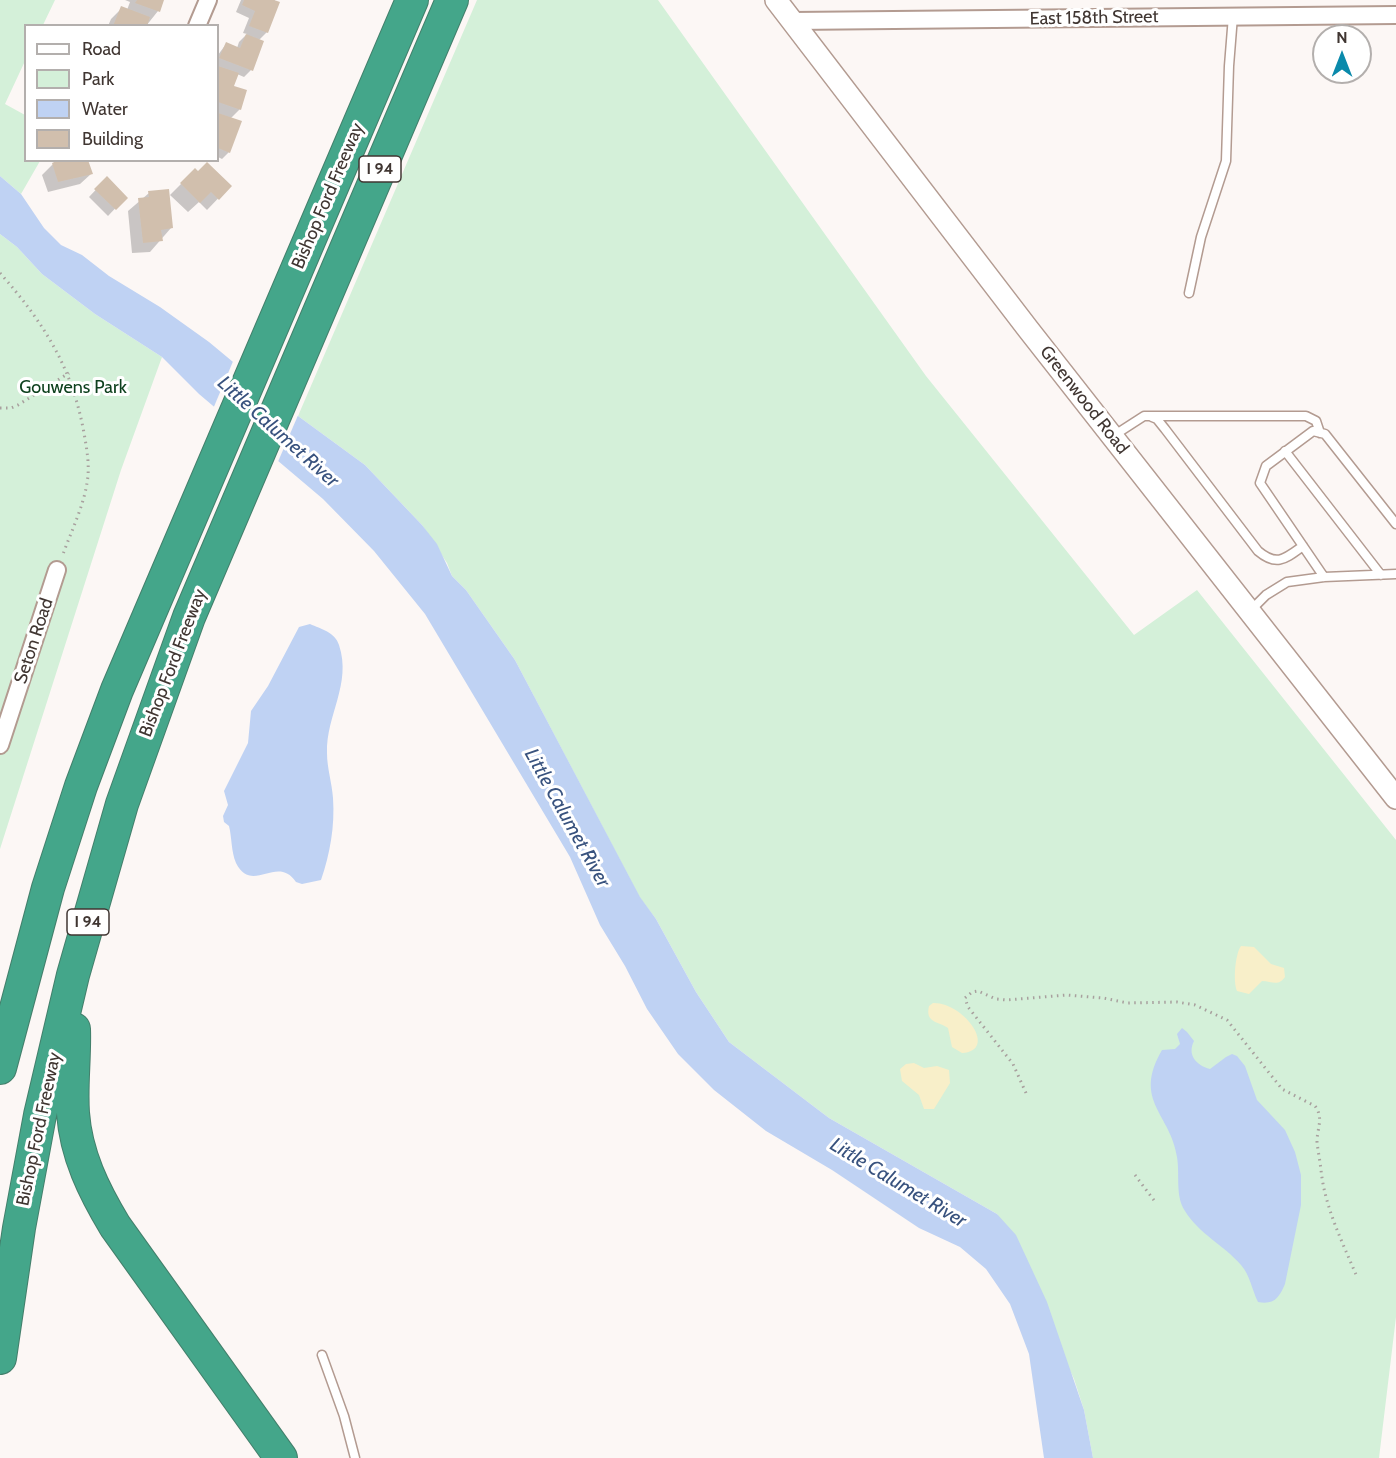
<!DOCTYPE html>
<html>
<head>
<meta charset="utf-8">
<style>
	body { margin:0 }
	#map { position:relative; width:1396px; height:1458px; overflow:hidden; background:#fcf7f5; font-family:Cabin,sans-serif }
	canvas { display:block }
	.legend { position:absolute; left:24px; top:24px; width:195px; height:138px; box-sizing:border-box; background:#fff; border:2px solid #b3afad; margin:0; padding:8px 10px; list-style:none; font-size:18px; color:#403632 }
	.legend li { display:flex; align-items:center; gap:12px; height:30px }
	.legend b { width:30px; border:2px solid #b3afad }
	.north { position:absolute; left:1312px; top:24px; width:60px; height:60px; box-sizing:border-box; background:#fff; border:2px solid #b3afad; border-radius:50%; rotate:0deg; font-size:16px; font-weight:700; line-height:24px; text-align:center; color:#403632 }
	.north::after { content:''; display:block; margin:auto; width:21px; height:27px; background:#0a8aab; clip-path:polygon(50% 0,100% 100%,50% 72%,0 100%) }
</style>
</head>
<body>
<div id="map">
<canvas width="1396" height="1458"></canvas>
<ul class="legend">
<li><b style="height:8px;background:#fff"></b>Road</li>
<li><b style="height:16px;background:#d4f0d9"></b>Park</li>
<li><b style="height:16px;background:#bfd2f3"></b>Water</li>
<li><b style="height:16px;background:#d1bfad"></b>Building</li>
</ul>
<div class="north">N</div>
</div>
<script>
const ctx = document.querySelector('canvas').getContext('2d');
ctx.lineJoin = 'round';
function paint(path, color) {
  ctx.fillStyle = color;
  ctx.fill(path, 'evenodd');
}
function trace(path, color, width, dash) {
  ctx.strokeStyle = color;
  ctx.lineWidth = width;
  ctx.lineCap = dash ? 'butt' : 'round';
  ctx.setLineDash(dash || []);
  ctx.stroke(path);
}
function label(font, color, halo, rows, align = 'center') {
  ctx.font = font + ' Cabin,sans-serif';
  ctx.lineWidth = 6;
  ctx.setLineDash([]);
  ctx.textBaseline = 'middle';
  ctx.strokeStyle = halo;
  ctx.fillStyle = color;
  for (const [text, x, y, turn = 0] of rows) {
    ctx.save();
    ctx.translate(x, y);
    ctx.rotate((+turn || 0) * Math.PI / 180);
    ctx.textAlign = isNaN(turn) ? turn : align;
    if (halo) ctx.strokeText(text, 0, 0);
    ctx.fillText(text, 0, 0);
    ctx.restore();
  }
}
paint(new Path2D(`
	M 0,0 L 55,0 L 43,25 L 26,26 L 25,61 L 5,104 L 25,115 L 26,160 L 40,161 L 21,194 L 0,176 Z
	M 477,0 L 658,0 L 926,376 L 1134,635 L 1197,590 L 1396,840 L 1396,1317 L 1379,1458 L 1093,1458 L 1084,1410 L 1074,1379 L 997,1214 L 829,1118 L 729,1042 L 696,992 L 656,919 L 640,898 L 515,660 L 466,590 L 452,576 L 447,563 L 422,525 L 365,465 L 298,416 Z
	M 0,234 L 17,247 L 42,274 L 95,314 L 162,357 L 121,470 L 0,849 Z`), '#d4f0d9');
paint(new Path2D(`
	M 1241,946 L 1254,947 L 1271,964 L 1284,968 L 1285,977 C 1278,987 1272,981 1262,981 L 1249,994 L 1237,991 C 1233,982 1235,954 1241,946 Z
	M 933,1003 C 964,1002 999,1051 962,1053 L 952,1047 L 948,1028 C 938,1021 925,1023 929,1006 Z
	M 914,1063 L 924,1068 L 937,1066 L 949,1070 L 950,1083 L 934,1109 L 924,1109 L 919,1095 L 902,1081 L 900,1069 L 906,1064 Z`), '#f8efc9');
paint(new Path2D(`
	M 0,176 L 21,194 L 44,228 L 61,245 L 82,255 L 109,276 L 160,307 L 209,342 L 298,416 L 365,465 L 422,525 L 437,544 L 452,576 L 466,590 L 515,660 L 640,897 L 656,919 L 696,992 L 729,1042 L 829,1118 L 997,1214 L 1016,1235 L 1047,1302 L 1084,1410 L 1093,1458 L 1044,1458 L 1029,1354 L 1010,1304 L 986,1269 L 960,1247 L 919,1228 L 832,1170 L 766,1131 L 714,1090 L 678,1054 L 647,1009 L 625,966 L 600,925 L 570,857 L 425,614 L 374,551 L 323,499 L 199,394 L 162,357 L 95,314 L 42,274 L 17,247 L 0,234 Z
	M 310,624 C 321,629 335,632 339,645 C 352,684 326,715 327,753 C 327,768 332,783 333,798 C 335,826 330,854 321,880 L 302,884 L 296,882 C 277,854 252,895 236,863 C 231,851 232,838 229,826 L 224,822 L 223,816 L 228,805 L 224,791 L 248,743 L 251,711 L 268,686 L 299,627 Z
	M 1182,1028 L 1187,1032 L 1194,1041 C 1187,1055 1196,1065 1210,1069 L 1226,1057 L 1232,1054 L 1237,1056 L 1245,1066 L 1257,1100 L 1285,1130 L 1295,1152 L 1301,1175 L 1301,1205 L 1285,1284 C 1279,1298 1274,1305 1258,1302 C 1252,1290 1250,1275 1241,1265 C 1224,1245 1199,1234 1185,1211 C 1175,1196 1180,1175 1177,1157 C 1171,1114 1132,1101 1162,1050 L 1175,1049 L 1180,1044 L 1177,1034 Z`), '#bfd2f3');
paint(new Path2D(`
	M 234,359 L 299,413 L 277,464 L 213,409 Z`), '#fcf7f5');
paint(new Path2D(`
	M 125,0 L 163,0 L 158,11 L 146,26 L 108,26 L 111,19 L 122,8 L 127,10 L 130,2 Z
	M 241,0 L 275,0 L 267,32 L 259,40 L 251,70 L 244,77 L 237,74 L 233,87 L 240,109 L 230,119 L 229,152 L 222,159 L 218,157 L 218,55 L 226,44 L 237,48 L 239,42 L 247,34 L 243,33 L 249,18 L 236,12 Z
	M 53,160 L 87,160 L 91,174 L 80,184 L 48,192 L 42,175 L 54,163 Z
	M 195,170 L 230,186 L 207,210 L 199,202 L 188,212 L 170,195 Z
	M 107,178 L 125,198 L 108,216 L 89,197 Z
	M 149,193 L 171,228 L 150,252 L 132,253 L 128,211 Z`), '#0003');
paint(new Path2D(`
	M 137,0 L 164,0 L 160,12 L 135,3 Z
	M 244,0 L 274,0 L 280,2 L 268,33 L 249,26 L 255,11 L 242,5 Z
	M 121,6 L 150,17 L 147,26 L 113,26 Z
	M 246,34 L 264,41 L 253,71 L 219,58 L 226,42 L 240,48 Z
	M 218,66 L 239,73 L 234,86 L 247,90 L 241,110 L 218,102 Z
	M 218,113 L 242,121 L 230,153 L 218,148 Z
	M 59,160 L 88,160 L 93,174 L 58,182 L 52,163 Z
	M 207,162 L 232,186 L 219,200 L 211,192 L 200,203 L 180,183 L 195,168 L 198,171 Z
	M 107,176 L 128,198 L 116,210 L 94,189 Z
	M 169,189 L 173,228 L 161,230 L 163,241 L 143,243 L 138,198 L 149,197 L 148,191 Z`), '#d1bfad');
const service = new Path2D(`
	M 1189,293 L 1201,237 L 1226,161 L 1229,66 L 1233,16
	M 1152,417 L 1157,419 L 1165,429 L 1258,551 C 1277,567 1285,559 1303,546
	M 1113,436 L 1144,416 L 1306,416 L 1316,421 L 1320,433
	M 1285,451 L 1381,575
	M 1324,577 L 1260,483 L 1266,466 L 1313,431 L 1325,434 L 1396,524
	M 1250,611 L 1266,595 L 1287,582 L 1324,577 L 1396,574
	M 322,1355 L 344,1416 L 355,1458`);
const minor = new Path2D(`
	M 793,21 L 1396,15
	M 197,26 L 208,0
	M 0,745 L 57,570`);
const tertiary = new Path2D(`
	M 776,0 L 1028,329 L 1396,798`);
const motorway = new Path2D(`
	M 74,1029 C 75,1057 71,1085 73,1113 C 76,1155 94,1191 115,1226 L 281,1458
	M 0,1068 L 48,888 L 81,786 L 117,690 L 412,0
	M 0,1358 L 19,1228 L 40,1115 L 73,975 L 122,804 L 189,617 L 452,0`);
trace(service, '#b39b91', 11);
trace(minor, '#b39b91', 20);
trace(tertiary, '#b39b91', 24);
trace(motorway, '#437f6b', 34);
trace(new Path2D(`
	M 0,273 C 44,323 72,367 84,433 C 87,450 90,467 87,483 C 83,508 70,534 62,557
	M 0,408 L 11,408 L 18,405 L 69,373
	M 1026,1093 L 1013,1064 L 968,1007 L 965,998 L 972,992 L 978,991 L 996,999 L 1006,1000 L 1067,995 L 1103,998 L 1128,1003 L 1177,1002 L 1195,1005 L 1227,1020 L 1282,1089 L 1315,1106 C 1324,1118 1317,1128 1317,1142 C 1318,1151 1320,1161 1321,1170 C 1325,1208 1342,1241 1357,1277
	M 1135,1175 L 1156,1203`), '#a8a09e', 3, [1.5, 4.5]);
trace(service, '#fff', 8);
trace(minor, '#fff', 16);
trace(tertiary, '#fff', 21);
trace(motorway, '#44a68a', 32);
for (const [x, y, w] of [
	[380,169,42],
	[88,922,42]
]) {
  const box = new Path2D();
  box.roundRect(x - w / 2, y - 13, w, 26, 4.5);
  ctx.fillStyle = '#fff';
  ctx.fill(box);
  trace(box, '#403632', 1.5);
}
label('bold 16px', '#403632', null, [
	["I 94",380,169],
	["I 94",88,922]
]);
label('18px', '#403632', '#fff', [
	["East 158th Street",1094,18,-1],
	["Bishop Ford Freeway",328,196,-67],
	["Greenwood Road",1084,400,52],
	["Seton Road",34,641,-72],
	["Bishop Ford Freeway",173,663,-69],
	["Bishop Ford Freeway",39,1129,-78]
]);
label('18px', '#0e411e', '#fff', [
	["Gouwens Park",73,388]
]);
label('italic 20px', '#38527e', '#fff', [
	["Little Calumet River",278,432,42],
	["Little Calumet River",567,818,61],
	["Little Calumet River",898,1183,31]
]);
</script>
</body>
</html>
